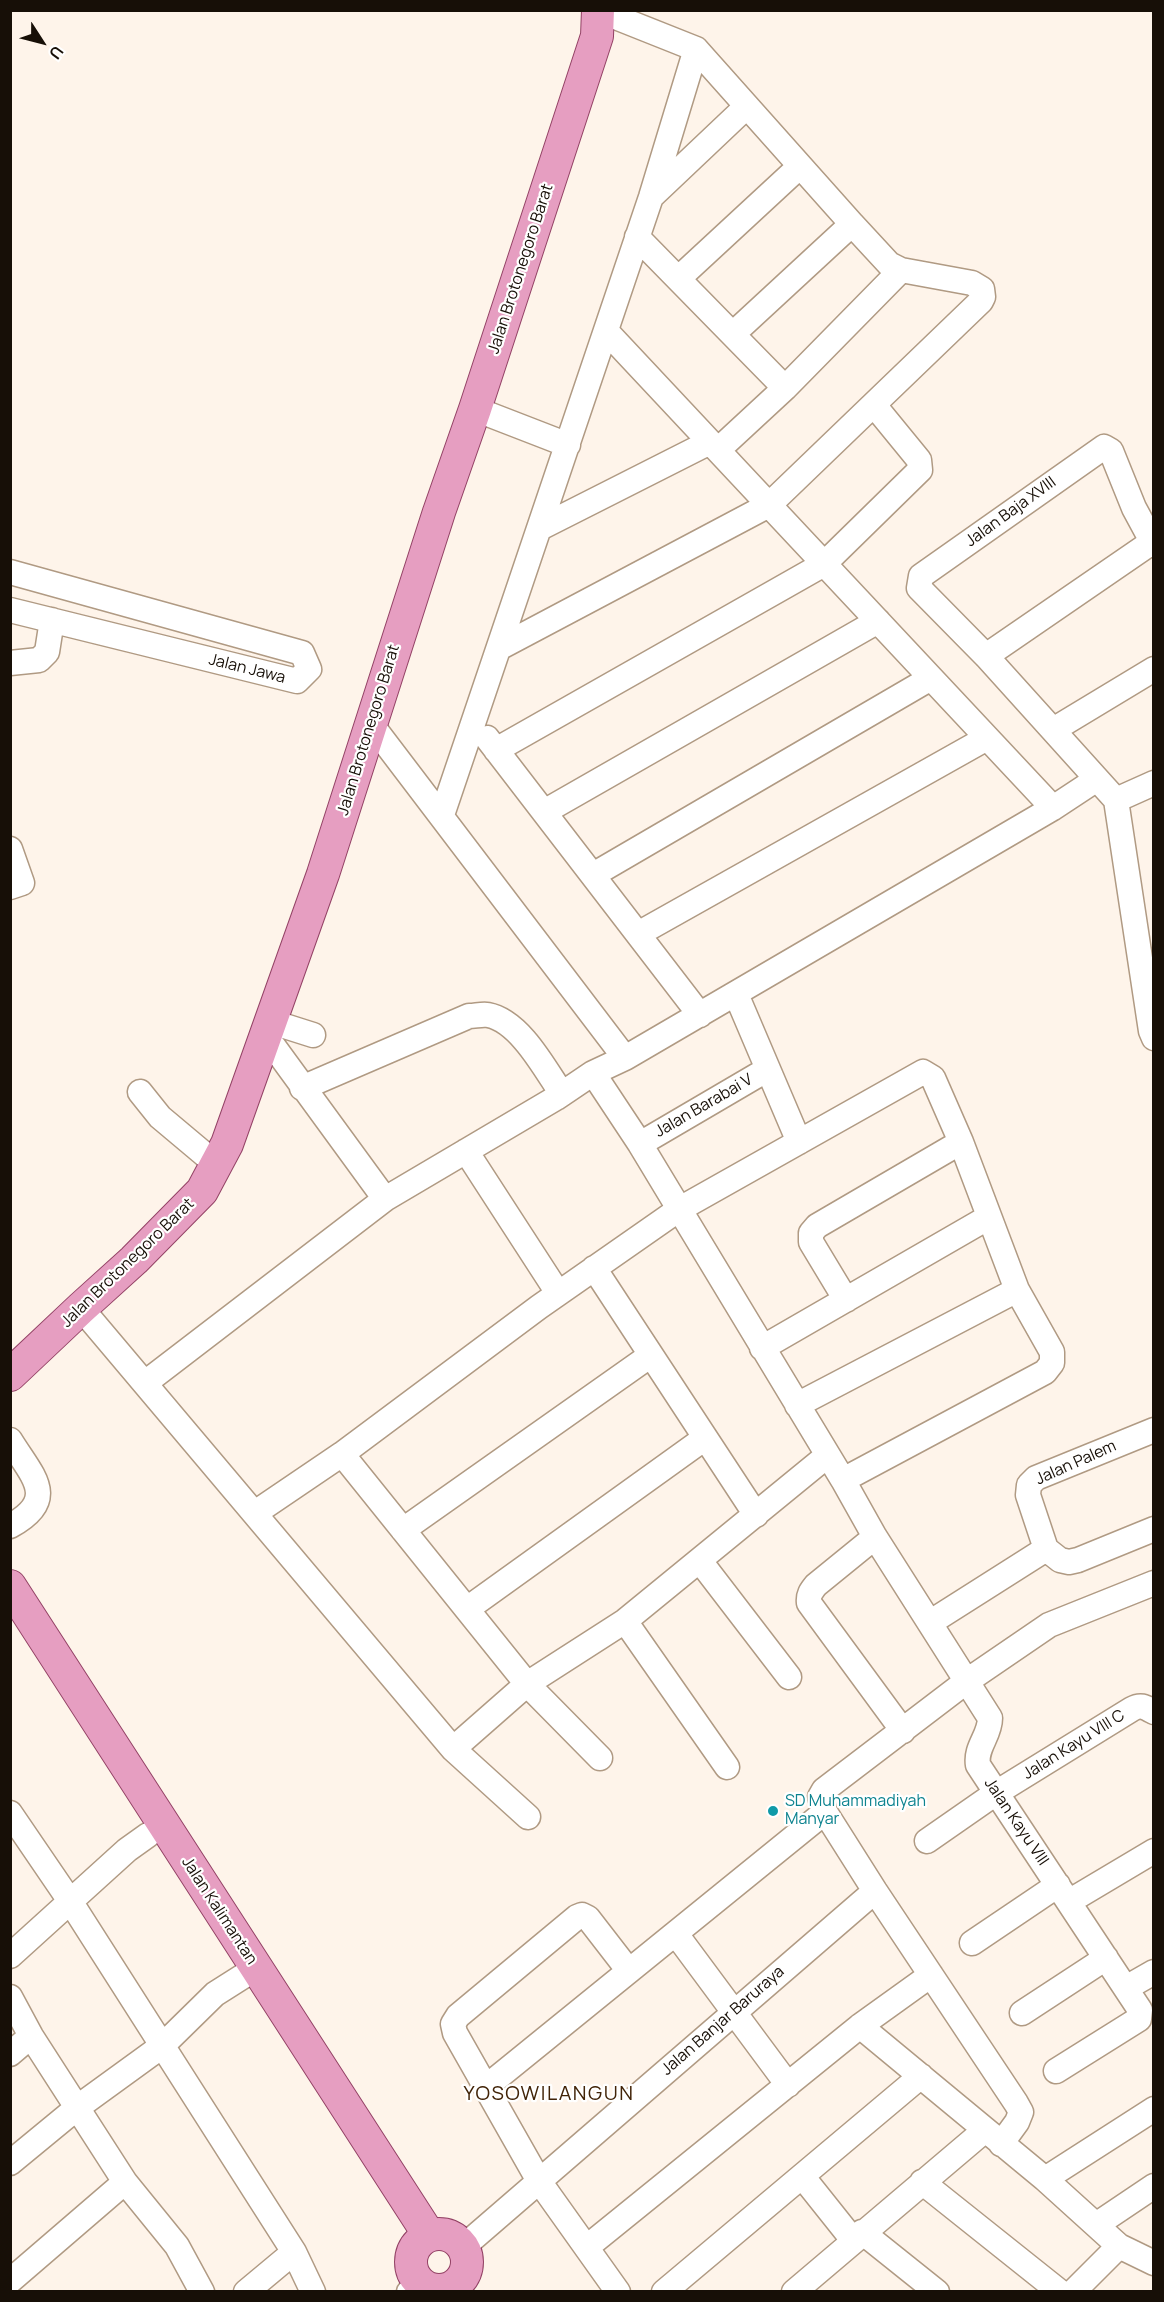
<!DOCTYPE html>
<html>
<head>
<meta charset="utf-8">
<style>
	body { margin:0 }
	#map { position:relative; width:1164px; height:2302px; overflow:hidden; background:#fef4ea; font-family:Manrope,sans-serif }
	canvas { display:block }
	.frame { position:absolute; inset:0; border:12px solid #170f07; pointer-events:none }
	.north { position:absolute; left:12px; top:12px; width:60px; height:60px; -webkit-text-stroke:4px #fff; paint-order:stroke; rotate:126deg; font-size:16px; font-weight:700; line-height:24px; text-align:center; color:#170f07 }
	.north::after { content:''; display:block; margin:auto; width:21px; height:27px; background:#170f07; clip-path:polygon(50% 0,100% 100%,50% 72%,0 100%) }
</style>
</head>
<body>
<div id="map">
<canvas width="1164" height="2302"></canvas>
<div class="frame"></div>
<div class="north">U</div>
</div>
<script>
const ctx = document.querySelector('canvas').getContext('2d');
ctx.lineJoin = 'round';
function trace(path, color, width, dash) {
  ctx.strokeStyle = color;
  ctx.lineWidth = width;
  ctx.lineCap = dash ? 'butt' : 'round';
  ctx.setLineDash(dash || []);
  ctx.stroke(path);
}
function label(font, color, halo, rows, align = 'center') {
  ctx.font = font + ' Manrope,sans-serif';
  ctx.lineWidth = 4.5;
  ctx.setLineDash([]);
  ctx.textBaseline = 'middle';
  ctx.strokeStyle = halo;
  ctx.fillStyle = color;
  for (const [text, x, y, turn = 0] of rows) {
    ctx.save();
    ctx.translate(x, y);
    ctx.rotate((+turn || 0) * Math.PI / 180);
    ctx.textAlign = isNaN(turn) ? turn : align;
    if (halo) ctx.strokeText(text, 0, 0);
    ctx.fillText(text, 0, 0);
    ctx.restore();
  }
}
const minor = new Path2D(`
	M 598,10 L 696,49
	M 652,196 L 746,107
	M 637,237 L 785,388
	M 679,278 L 799,167
	M 606,331 L 1053,808
	M 475,409 L 568,445
	M 718,450 L 785,388 L 901,270
	M 540,528 L 710,442
	M 10,572 L 302,653 L 309,669 L 297,681 L 10,610
	M 499,648 L 769,505 L 981,301 L 983,297 L 982,289 L 972,283 L 901,270 L 889,264 L 852,224
	M 986,656 L 1152,542
	M 10,663 L 39,660 L 47,652 L 52,620
	M 371,724 L 625,1058
	M 1053,730 L 1154,669
	M 487,738 L 700,1015
	M 496,750 L 824,564 L 920,470 L 919,460 L 874,405
	M 1097,779 L 986,656 L 919,588 L 921,576 L 1104,447 L 1111,451 L 1134,508 L 1154,545
	M 1116,800 L 1151,1031 L 1154,1038
	M 544,812 L 878,621
	M 442,815 L 651,197 L 696,49 L 852,224 L 734,333
	M 10,849 L 22,883 L 10,887
	M 593,875 L 931,678
	M 638,934 L 987,738
	M 736,994 L 799,1142
	M 272,1022 L 313,1035
	M 266,1036 L 385,1199
	M 593,1073 L 640,1144 L 843,1480 L 875,1537 L 990,1718 C 990,1736 975,1747 978,1765 L 1140,2010 L 1139,2019 L 1056,2071
	M 302,1088 L 469,1016 C 475,1016 482,1014 488,1015 C 520,1021 545,1069 562,1094
	M 140,1092 L 160,1117 L 216,1164
	M 640,1144 L 768,1069
	M 466,1151 L 558,1293
	M 594,1268 L 756,1515
	M 846,1300 L 811,1242 L 811,1233 L 817,1226 L 961,1142
	M 81,1308 L 453,1749 L 528,1817
	M 762,1348 L 989,1217
	M 145,1383 L 385,1199 L 556,1098 L 593,1073 L 625,1058 L 1053,808 L 1097,779 L 1116,800 L 1154,783
	M 797,1405 L 1017,1290
	M 1154,1430 L 1036,1478 L 1029,1485 L 1028,1495 L 1046,1549 L 1060,1560 L 1069,1562 L 1078,1560 L 1154,1529
	M 10,1440 C 32,1476 60,1499 10,1526
	M 342,1454 L 527,1684 L 600,1758
	M 255,1513 L 342,1454 L 539,1307 L 678,1210 L 923,1072 L 933,1078 L 961,1142 L 1017,1290 L 1052,1352 L 1052,1363 L 1045,1372 L 843,1480
	M 403,1530 L 651,1355
	M 875,1537 L 816,1585 C 811,1591 808,1595 809,1603 L 903,1731
	M 700,1561 L 789,1677
	M 467,1609 L 705,1438
	M 625,1621 L 727,1767
	M 931,1622 L 1046,1549
	M 453,1749 L 527,1684 L 625,1621 L 828,1455
	M 10,1813 L 70,1901 L 294,2252 L 313,2292
	M 927,1841 L 996,1793 L 1132,1709 C 1141,1704 1145,1707 1154,1712
	M 1070,1901 L 1154,1851
	M 676,1934 L 788,2085
	M 972,1943 L 1058,1885
	M 10,1956 L 127,1850 L 148,1835
	M 1126,1988 L 1154,1972
	M 10,1997 L 31,2036 L 125,2182 L 177,2246 L 202,2292
	M 1022,2013 L 1106,1958
	M 860,2026 L 1045,2179 L 1119,2246 L 1154,2263
	M 10,2054 L 31,2036
	M 486,2087 L 825,1812
	M 1001,2144 L 1017,2122 L 1021,2112 L 1016,2103 L 875,1891 L 825,1812 L 820,1797 L 824,1790 L 967,1681 L 1049,1625 L 1154,1583
	M 10,2163 L 78,2107 L 162,2046 L 215,1994 L 256,1968
	M 802,2176 L 853,2240
	M 1045,2179 L 1154,2109
	M 922,2182 L 1060,2292
	M 1096,2225 L 1154,2186
	M 862,2232 L 937,2292
	M 463,2247 L 875,1891
	M 587,2247 L 860,2026 L 931,1975
	M 10,2281 L 125,2182
	M 246,2292 L 294,2252
	M 409,2292 L 419,2284
	M 618,2292 L 539,2181 L 455,2033 L 453,2024 L 458,2016 L 577,1917 L 582,1915 L 588,1918 L 629,1971
	M 664,2292 L 921,2076
	M 794,2292 L 985,2130
	M 1073,2292 L 1119,2246`);
const major = new Path2D(`
	M 10,1375 L 81,1308 L 134,1260 L 202,1191 L 227,1144 L 323,874 L 439,512 L 475,409 L 597,36 L 598,10
	M 10,1586 L 429,2235
	M411 2262a28 28 0 1 1 56 0a28 28 0 1 1-56 0Z`);
trace(minor, '#b09a83', 27);
trace(major, '#934265', 34);
trace(minor, '#fff', 24);
trace(major, '#e69ec1', 32);
for (const [x, y, r, color] of [
	[773,1811,6,"#0f9aa8"]
]) {
  const dot = new Path2D();
  dot.arc(x, y, r, 0, 2 * Math.PI);
  ctx.fillStyle = color;
  ctx.fill(dot);
  trace(dot, '#fff', 2);
}
label('16px', '#170f07', '#fff', [
	["Jalan Brotonegoro Barat",521,269,-72],
	["Jalan Baja XVIII",1011,512,-36],
	["Jalan Jawa",247,669,14],
	["Jalan Brotonegoro Barat",369,730,-73],
	["Jalan Barabai V",704,1106,-30],
	["Jalan Brotonegoro Barat",128,1263,-44],
	["Jalan Palem",1076,1463,-24],
	["Jalan Kayu VIII C",1074,1745,-32],
	["Jalan Kayu VIII",1016,1822,56],
	["Jalan Kalimantan",219,1911,57],
	["Jalan Banjar Baruraya",723,2021,-41]
]);
label('16px', '#0d838f', '#fff', [
	["SD Muhammadiyah",785,1802],
	["Manyar",785,1820]
], 'left');
ctx.letterSpacing = '1.5px';
label('20px', '#412307', '#fff', [
	["YOSOWILANGUN",549,2094]
]);
ctx.letterSpacing = '0px';
</script>
</body>
</html>
